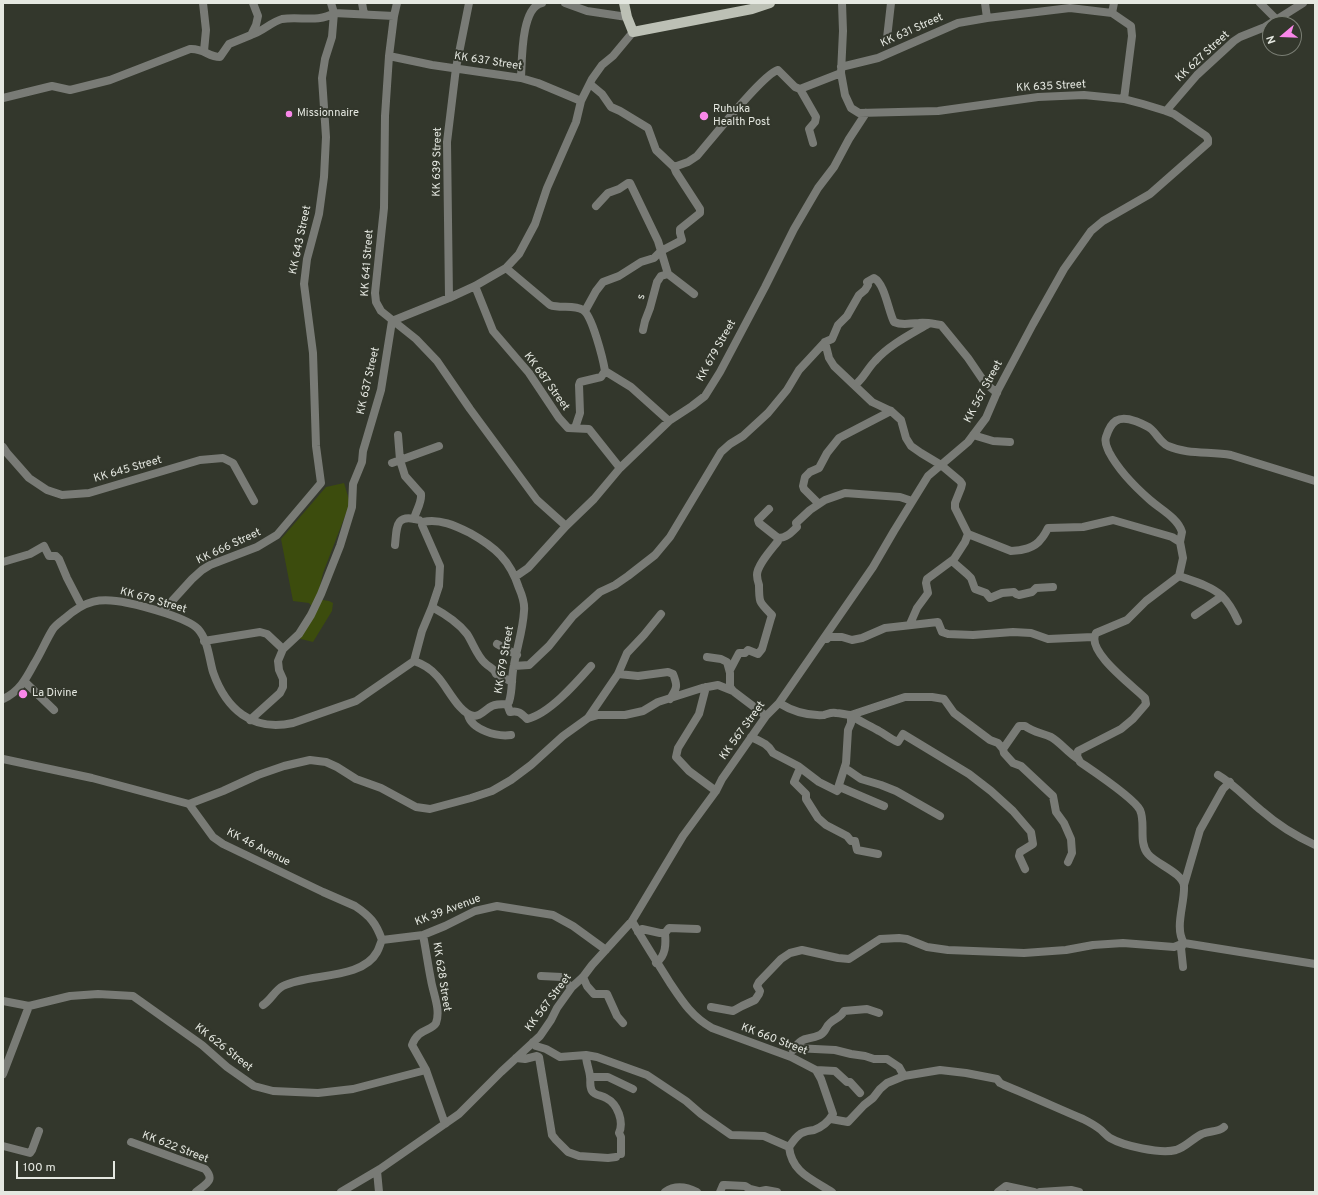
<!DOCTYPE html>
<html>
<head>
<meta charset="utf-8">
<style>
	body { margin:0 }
	#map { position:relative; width:1318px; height:1195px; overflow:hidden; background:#33372c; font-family:Overpass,sans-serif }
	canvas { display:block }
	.frame { position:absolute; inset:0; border:4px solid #e5e8e1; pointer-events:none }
	.north { position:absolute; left:1262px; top:16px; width:40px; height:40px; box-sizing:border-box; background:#33372c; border:1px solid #7a7e74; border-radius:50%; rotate:251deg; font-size:11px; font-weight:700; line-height:16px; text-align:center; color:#e5e8e1 }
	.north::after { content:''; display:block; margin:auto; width:14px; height:18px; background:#f987e9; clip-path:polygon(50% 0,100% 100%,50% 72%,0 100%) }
	.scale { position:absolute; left:16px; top:1161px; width:99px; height:18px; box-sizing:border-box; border:2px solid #e5e8e1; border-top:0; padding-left:5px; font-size:12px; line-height:14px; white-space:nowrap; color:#e5e8e1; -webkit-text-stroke:3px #33372c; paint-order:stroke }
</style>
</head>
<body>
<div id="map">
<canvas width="1318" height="1195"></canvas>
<div class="frame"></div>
<div class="north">N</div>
<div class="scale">100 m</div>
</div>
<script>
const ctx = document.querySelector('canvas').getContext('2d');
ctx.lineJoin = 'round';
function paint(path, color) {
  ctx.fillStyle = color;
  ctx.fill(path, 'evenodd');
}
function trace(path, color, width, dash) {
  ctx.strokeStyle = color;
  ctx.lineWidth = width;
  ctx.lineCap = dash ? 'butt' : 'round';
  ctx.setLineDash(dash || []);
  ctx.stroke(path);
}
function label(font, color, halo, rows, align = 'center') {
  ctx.font = font + ' Overpass,sans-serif';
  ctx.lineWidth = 4;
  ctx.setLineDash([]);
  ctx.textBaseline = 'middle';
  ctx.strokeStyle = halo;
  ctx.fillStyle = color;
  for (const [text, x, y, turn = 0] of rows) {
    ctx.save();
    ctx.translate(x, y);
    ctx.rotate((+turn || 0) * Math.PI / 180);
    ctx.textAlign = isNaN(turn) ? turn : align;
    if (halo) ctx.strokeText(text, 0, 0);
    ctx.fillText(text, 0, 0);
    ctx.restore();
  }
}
paint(new Path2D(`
	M 344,483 L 350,503 L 323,573 L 317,599 L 329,601 L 333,603 L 332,611 L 313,642 L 301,639 L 297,635 L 313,608 L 309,603 L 293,601 L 281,539 L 326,487 Z`), '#3c4c0d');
trace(new Path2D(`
	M 203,3 L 206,30 L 204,51
	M 362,3 L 364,14
	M 397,3 L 394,16 L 389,56 L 385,116 L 384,208 L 375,293 L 376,302 L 381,311 L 416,339 L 437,361 L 470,409 L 537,500 L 566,526
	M 565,3 L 587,11 L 627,17
	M 985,3 L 987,18
	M 1260,3 L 1277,20
	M 1112,13 L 1114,3
	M 251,35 C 262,32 271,22 282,19 C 300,16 318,23 334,13 L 394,16
	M 887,38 L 891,3
	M 389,56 L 432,65 L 521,78 L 538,83 L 581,101
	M 841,67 L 878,58 L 958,23 L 987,18 L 1070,8 L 1112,13 L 1131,26 L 1132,36 L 1124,99
	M 521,78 C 522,61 521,7 542,3
	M 590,84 L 602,94 L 611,107 L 620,111 L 648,128 L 656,150 L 674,167
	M 800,89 L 816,117 L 815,122 L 809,129 L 813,143
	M 3,98 L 52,86 L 70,90 L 110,80 L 190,49 C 204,48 208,57 220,57 L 229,44 L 251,35 L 256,25 L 258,16 L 253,3
	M 1166,111 L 1197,75 L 1234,41 L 1240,37 L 1265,27 L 1303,3
	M 596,206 L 608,193 L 619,189 L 628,183 L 630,183 L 658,241 L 668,274 L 694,294
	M 506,268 L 550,305 C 560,309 574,304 583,310 C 592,315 603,359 605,371 L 631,387 L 669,421
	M 475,286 L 493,331 L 529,373 L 559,418 L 568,428 L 589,429 L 620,468
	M 449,298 L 447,142 L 456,68 L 469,3
	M 585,311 L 596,291 L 603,282 L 619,276 L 641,262 L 654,258 L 661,251 L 682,240 L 680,233 L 680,229 L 700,213 L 700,209 L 676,172 L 674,167 L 688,162 L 697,156 C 709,142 764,73 778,70 L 795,87 L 800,89 L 841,73
	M 643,330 L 645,321 L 650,308 L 657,282 L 661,276 L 668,274
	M 825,342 L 829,358 L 834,366 L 872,402 L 891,411 L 901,420 L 906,438 L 911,446 L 921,453 L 941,465 L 960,481 L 962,484 L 961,488 L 955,503 L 955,508 L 968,534 L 1011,551 C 1021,551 1035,548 1041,539 C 1044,536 1046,532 1048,528 L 1083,527 L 1113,520 L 1172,537 L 1180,542 L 1183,558 L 1179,576 L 1146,601 L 1127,620 L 1096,633 C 1085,651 1133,686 1145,698 L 1146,704 L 1133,719 L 1121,729 L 1078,751 L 1077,756 L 1080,762 C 1093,771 1134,798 1140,810 C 1146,823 1138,842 1148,854 C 1156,864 1183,873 1184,886 C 1185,903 1174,928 1184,943 L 1181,948 L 1183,967
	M 855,385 C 864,378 867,369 875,361 C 889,345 911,334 928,324
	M 575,428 L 580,413 L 579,385 L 580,382 L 601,377 L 605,371
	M 398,435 L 400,460 L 405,476 L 421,494 C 422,503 416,510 414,519
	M 973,435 L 993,441 L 1010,442
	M 3,447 L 7,453 L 29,478 L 47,490 L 62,495 L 89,493 L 200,460 L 223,458 L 233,463 L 254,501
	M 392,463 L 439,446
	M 819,504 L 804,489 L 803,486 L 805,477 L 810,472 L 819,468 L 827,453 L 839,438 L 891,411
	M 778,538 C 786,538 791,533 797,527 L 796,523 L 810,510 L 825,500 L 845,493 L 900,497 L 912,501
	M 1180,542 L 1182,532 C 1178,518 1160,509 1150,500 C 1134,486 1119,471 1109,452 C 1107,447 1104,443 1106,437 C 1111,421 1118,415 1135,421 C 1140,423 1146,425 1151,429 C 1157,434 1160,442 1168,446 C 1188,455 1211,451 1231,455 L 1315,481
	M 395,545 C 397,527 395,513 419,520
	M 952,561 L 967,574 L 971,578 L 975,589 L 986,593 L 990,598 L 1002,593 L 1014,592 L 1016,594 L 1019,595 L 1032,592 L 1036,588 L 1053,587
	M 3,562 L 30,554 L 44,546 L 49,556 L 56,556 L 59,559 L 67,578 L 81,605
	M 1179,576 C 1193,581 1211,586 1222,596 C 1229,603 1234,612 1238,621
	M 515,577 L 528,568 L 566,526 L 594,499 L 620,468 L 669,421 L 692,406 L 705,396 L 720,372 L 765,287 L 794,229 L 818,188 L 834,167 L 849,139 L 866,113
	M 432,607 C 445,614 458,622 467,634 C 473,643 477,656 485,663 C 490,668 494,668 496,674 L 512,682
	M 162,612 L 192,579 L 202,570 L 210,565 L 257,547 L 277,535 L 321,483 L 316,446 L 313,353 L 304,284 L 307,259 L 319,214 L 324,177 L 326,137 L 322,78 L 325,59 L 332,37 L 334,13 L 331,3
	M 1195,615 L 1222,596
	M 910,624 L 917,608 L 928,593 L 926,583 L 927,579 L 954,559 L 965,542 L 968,534
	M 824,639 L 827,639 L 829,637 L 842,637 L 852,640 L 862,638 L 885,628 L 938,622 L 942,632 L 948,634 L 973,635 L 1013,632 L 1031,633 L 1048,639 L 1093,637
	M 204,641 L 260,632 L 267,634 L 283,649
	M 497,644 L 517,655
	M 707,657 L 721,659 L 727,662 L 730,673 L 730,687 L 733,691
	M 514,666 L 529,665 L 549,646 L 573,616 L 600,592 L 615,585 L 628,576 L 655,555 L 670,537 L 721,452 L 730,444 L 743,436 L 768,413 L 787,390 L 799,370 L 825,342 L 832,339 L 838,325 L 847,316 L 859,295 L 865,290 L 868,285 L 867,282 L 874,278 C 885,284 888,310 894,322 C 903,326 909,323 919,323 C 926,322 934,324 941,325 L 968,358 L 985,383 L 997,393
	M 730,670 L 739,653 L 745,653 L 748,650 L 758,654 L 762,649 L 771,618 L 772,615 C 759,602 759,603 759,585 C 758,582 757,579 757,575 C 757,565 772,549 778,541 L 778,538 L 759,523 L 758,520 L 769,509
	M 618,674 L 638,676 L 668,672 L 673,674 C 678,686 677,688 670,699
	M 25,682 L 54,710
	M 706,687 L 699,714 L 678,748 L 676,757 L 689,771 L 716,791
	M 3,699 C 19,692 26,679 34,664 C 41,653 46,640 53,629 C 56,625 60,622 64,619 C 85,600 100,597 128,603 C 143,606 188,618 198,629 C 208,640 209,658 213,672 C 226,709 252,732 293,723 L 356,701 L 369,692 L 414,661 C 423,664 431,669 437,676 C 447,686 459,714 474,716 C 482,716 485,709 492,706 C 496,704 502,704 507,704 L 509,702 C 513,690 511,677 514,665 C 517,647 523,630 524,611 C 525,603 522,595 519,588 C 510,560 495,547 470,533 C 456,526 439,518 423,522 L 422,525 L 440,566 L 439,586 L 432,607 L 422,631 L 414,661
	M 779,703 C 792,711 808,716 824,715 C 828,714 831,712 836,713 C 841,713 846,715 851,715 C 860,722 869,725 879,731 C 885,734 890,739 898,742 L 903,734 L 969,774 L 991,791 L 1013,811 L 1031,832 L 1033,844 L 1020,852 L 1019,856 L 1025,869
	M 507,704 L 510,712 C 518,710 521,713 527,719 C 549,714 576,683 591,666
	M 468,715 C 472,730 497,737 511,735
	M 588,718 L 618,674 L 627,653 L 644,635 L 661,614
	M 250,720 L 280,693 L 283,687 L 283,679 L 279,670 L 278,661 L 283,649 L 299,634 L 311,615 L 321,594 L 340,546 L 352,507 L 353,484 L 362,462 L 363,451 L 381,390 L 392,321 L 449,298 L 475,286 L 506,268 L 519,254 L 535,224 L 547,188 L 576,122 L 581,101 L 592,79 L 602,65 L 613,56 L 633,32
	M 751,737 C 762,742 768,744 773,753 L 798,766 L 819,782 L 837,791 L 846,763 L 848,730 L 851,723 L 851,715 L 905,697 L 932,697 L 944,699 L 954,713 L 990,740 L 998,743 L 1003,749 L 1004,753 L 1013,763 L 1021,766 L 1053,796 L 1056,812 L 1064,823 L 1071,839 L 1072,853 L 1068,862
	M 1003,749 L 1019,726 L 1025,726 C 1033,732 1042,733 1051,737 C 1060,742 1068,753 1078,759
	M 3,759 L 92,778 L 189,804 L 213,837 L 223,844 L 323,892 L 355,906 C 370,916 376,923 382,940
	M 800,768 L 794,782 L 806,794 L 806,799 L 818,818 L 826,825 L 847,836 L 851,841 L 855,841 L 857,850 L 878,854
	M 845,768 L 861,779 L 881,785 L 896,791 L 940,816
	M 1218,775 C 1235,785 1247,799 1262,811 C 1278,825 1296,836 1315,845
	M 837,791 L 840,788 L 842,788 L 884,806
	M 189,804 L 223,791 L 258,775 L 284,766 L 310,760 L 326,762 L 337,767 L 356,779 L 381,788 L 416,807 L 430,809 L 471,798 L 492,791 L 511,780 L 531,765 L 563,736 L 588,718 L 598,715 L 625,715 L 643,711 L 658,702 L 702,688 L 718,685 L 733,691 L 766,716
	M 1184,885 L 1200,830 L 1223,789 L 1230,782
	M 632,921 C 644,942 657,962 670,983 C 682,1001 692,1017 712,1028 L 791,1057 L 816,1070 L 821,1079 L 833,1114 C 829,1121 822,1127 814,1130 C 809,1131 803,1131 799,1135 C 795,1138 792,1143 789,1147 C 792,1173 812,1179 832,1192
	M 638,932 L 642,929 L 660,933 L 665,933 L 669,928 L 697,929
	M 423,935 C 426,950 428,965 431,980 C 433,993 441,1010 436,1023 C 432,1031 418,1028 412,1045 L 426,1070 L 445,1124
	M 382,940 L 423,935 L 445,926 L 475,911 L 497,906 L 553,915 L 573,926 L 606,950
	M 656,963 C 666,956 666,944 665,933
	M 541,976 L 562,977 L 567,984 L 572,987
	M 583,977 L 587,986 L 594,994 L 607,994 L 617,1016 L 623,1023
	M 3,1001 L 29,1006
	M 263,1005 C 271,1000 275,990 283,986 C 308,973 362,980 377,952 C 379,949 380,944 382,940
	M 711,1007 L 733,1011 L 742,1006 L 755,1000 L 759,994 L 760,991 L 757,986 L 759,982 L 781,959 L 790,953 L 802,950 L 838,958 L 849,959 L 880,939 L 899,938 L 907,939 L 927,947 L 948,950 L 1024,953 L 1066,950 L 1093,945 L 1123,943 L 1174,947 L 1184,943 L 1315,964
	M 533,1042 L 536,1046 L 546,1049 L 560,1057 L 586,1055 L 597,1057 L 647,1075 L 686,1101 L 701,1114 L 731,1135 L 764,1136 L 789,1147
	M 795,1048 L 835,1050 L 851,1054 L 865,1056 L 874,1059 L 887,1059 L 899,1067 L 904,1076
	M 793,1050 C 803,1035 806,1041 820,1035 C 827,1031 825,1027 830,1023 C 836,1017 840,1019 844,1011 L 867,1009 L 879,1013
	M 586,1055 C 586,1063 589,1068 590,1076 C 591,1081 589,1086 592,1091 C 595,1096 602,1095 606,1098 C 618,1104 624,1122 619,1133 L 621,1137 L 621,1154
	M 516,1058 L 525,1059 L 537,1056 L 539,1057 L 552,1135 L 556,1140 L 568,1152 L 579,1156 L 608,1158 L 616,1157
	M 816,1070 L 835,1071 L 847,1082 L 850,1082 L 860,1093
	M 3,1074 L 29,1006 L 70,996 L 98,994 L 133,996 L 202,1045 L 227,1067 L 254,1086 L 273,1091 L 318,1093 L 353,1089 L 426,1070
	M 590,1077 L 608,1077 L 633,1089
	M 831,1119 L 848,1122 L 864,1105 L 873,1098 L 880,1089 L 887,1083 L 904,1076 L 940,1070 L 966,1073 L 997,1079 L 1000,1083 L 1004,1085 C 1031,1096 1057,1108 1083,1119 C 1089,1122 1096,1126 1101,1130 C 1104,1133 1107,1136 1110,1138 C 1124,1146 1160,1154 1176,1150 C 1186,1147 1193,1138 1202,1134 C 1210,1130 1217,1133 1224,1127
	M 131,1142 L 205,1169 C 216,1181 205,1184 196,1192
	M 3,1146 L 30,1153 L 32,1150 L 39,1131
	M 377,1171 L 379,1192
	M 341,1192 L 380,1169 L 459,1114 L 501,1072 L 540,1036 L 551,1020 L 557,1008 L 572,987 L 583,977 L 592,965 L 632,921 L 683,836 L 716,791 L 722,779 L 766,716 L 779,703 L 873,567 L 894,531 L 928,476 L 968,442 L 986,418 L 998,390 L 1033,324 L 1064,269 L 1091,231 L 1103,221 L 1150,194 L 1208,143 L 1208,139 L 1206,136 L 1174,114 L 1166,111 L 1143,104 L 1124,99 L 1084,95 L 1038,97 L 938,111 L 859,113 L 851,108 L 845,95 L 841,73 L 843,31 L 842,3
	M 665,1192 C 675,1185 687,1187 697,1192
	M 720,1192 L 723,1185 L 725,1185 L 745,1186 L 750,1189 L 758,1191
	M 756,1192 L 766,1190 L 777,1192
	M 998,1192 L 1006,1186 L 1034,1192
	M 1040,1192 L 1071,1190 L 1079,1192`), '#797b76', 8);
trace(new Path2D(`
	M 624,3 L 627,17 L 633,32 L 752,9 L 770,3`), '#bcc0b5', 10);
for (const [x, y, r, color] of [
	[289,114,4,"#f987e9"],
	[704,116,5,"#f987e9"],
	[23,694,5,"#f987e9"]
]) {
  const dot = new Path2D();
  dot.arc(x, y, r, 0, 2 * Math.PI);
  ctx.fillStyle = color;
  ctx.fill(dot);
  trace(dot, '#33372c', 1.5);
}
label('11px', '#e5e8e1', '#33372c', [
	["KK 631 Street",912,31,-24],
	["KK 627 Street",1203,57,-43],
	["KK 637 Street",488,62,9],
	["KK 635 Street",1051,87,-3],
	["KK 639 Street",438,162,-89],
	["KK 643 Street",301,240,-78],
	["KK 641 Street",368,263,-86],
	["s",642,297,-77],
	["KK 679 Street",717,351,-61],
	["KK 637 Street",369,381,-77],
	["KK 687 Street",546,382,54],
	["KK 567 Street",984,392,-62],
	["KK 645 Street",128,470,-16],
	["KK 666 Street",229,547,-25],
	["KK 679 Street",153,601,16],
	["KK 679 Street",505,660,-80],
	["KK 567 Street",743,731,-54],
	["KK 46 Avenue",258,848,27],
	["KK 39 Avenue",448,911,-21],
	["KK 628 Street",441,977,81],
	["KK 567 Street",549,1003,-53],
	["KK 660 Street",774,1040,21],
	["KK 626 Street",223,1048,38],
	["KK 622 Street",175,1148,21]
]);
label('11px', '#e5e8e1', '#33372c', [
	["Ruhuka",713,110],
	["Health Post",713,123],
	["Missionnaire",297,114],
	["La Divine",32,694]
], 'left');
</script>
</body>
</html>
